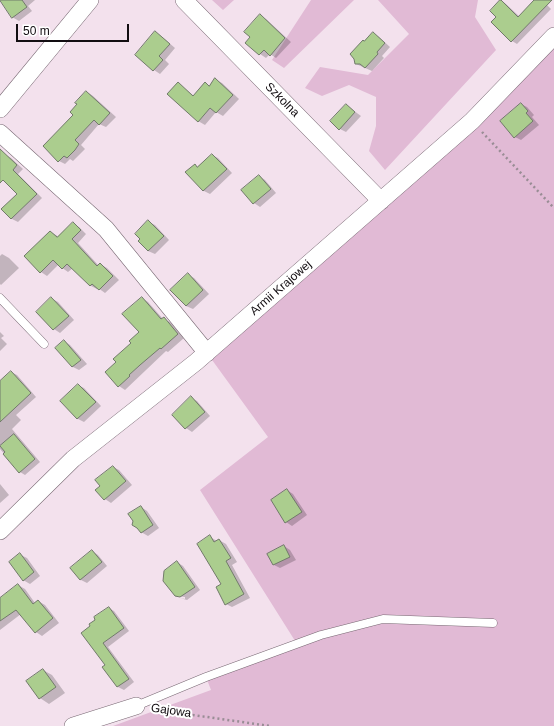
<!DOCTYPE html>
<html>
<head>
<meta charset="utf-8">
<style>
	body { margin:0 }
	#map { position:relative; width:554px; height:726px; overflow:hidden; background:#f3e1ed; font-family:Arial,sans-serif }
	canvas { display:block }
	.scale { position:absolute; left:16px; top:24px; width:113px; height:18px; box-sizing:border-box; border:2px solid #120d11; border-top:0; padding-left:5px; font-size:12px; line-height:14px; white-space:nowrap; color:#120d11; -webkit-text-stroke:3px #fff; paint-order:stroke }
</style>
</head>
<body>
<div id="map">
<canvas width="554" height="726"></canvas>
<div class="scale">50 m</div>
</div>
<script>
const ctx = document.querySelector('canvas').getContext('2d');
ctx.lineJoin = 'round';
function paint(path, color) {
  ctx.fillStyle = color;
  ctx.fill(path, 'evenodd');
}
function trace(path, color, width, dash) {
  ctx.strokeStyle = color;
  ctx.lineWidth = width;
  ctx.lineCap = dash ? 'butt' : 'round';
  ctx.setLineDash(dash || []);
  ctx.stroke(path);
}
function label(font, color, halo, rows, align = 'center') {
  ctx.font = font + ' Arial,sans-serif';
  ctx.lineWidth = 4;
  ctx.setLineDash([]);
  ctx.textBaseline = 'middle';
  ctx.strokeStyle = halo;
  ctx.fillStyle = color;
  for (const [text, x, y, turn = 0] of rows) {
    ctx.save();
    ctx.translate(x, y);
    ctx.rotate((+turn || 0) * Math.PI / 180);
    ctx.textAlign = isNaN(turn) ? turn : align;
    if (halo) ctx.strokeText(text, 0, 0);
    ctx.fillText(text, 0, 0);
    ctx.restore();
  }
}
paint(new Path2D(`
	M 212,0 L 234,0 L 223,10 Z
	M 311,0 L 354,0 L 284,68 L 272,60 Z
	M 378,0 L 478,0 L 475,17 L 496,50 L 385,170 L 369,151 L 376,126 L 376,97 L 349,85 L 322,96 L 305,88 L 320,67 L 368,75 L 409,34 Z
	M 554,35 L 554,726 L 113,726 L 211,690 L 206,677 L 297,644 L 200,490 L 268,437 L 207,353 Z`), '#e1bad5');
paint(new Path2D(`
	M 2,0 L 35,0 L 28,6 L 32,11 L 19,21 L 12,17 Z
	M 501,0 L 506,4 L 520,17 L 536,0 L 543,1 L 551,9 L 517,44 L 512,41 L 497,17 Z
	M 260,16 L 266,19 L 291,42 L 276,58 L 270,54 L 266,58 L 260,54 L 251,37 Z
	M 155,32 L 161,36 L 175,48 L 165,60 L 169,64 L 160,74 L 154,70 Z
	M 373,33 L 379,37 L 390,47 L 382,56 L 384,58 L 372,71 L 356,64 L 365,42 Z
	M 216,80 L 222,83 L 239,99 L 223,116 L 216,112 L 205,125 L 198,121 L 178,83 L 194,96 L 205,83 L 210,86 Z
	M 87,92 L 93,96 L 116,117 L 106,127 L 99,124 L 81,145 L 85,149 L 73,161 L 70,159 L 65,164 L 59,161 L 74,115 Z
	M 521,104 L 527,107 L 534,115 L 532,117 L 539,125 L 521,140 L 515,137 Z
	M 346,105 L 361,116 L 346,132 L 340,129 Z
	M 4,154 L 11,158 L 23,169 L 18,174 L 42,198 L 18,222 L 12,219 L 2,209 L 18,194 L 0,176 L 0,159 Z
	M 212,155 L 218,158 L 232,173 L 210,194 L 204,191 L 187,172 L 195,165 L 198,167 Z
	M 259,176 L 265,180 L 276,193 L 260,207 L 254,203 Z
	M 149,222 L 155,225 L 169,240 L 155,254 L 148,251 L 139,241 Z
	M 73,224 L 79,227 L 86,234 L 78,243 L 99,266 L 100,264 L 107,268 L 119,280 L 105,293 L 98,288 L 97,289 L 91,286 L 73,268 L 68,272 L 58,265 L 47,276 L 41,272 L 51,232 L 59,237 Z
	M 2,254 L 9,258 L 19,268 L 1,285 L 0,284 L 0,256 Z
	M 188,275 L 194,278 L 209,294 L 193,309 L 186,306 Z
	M 51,298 L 58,302 L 74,320 L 60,333 L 54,329 Z
	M 142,298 L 148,302 L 163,319 L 170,322 L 184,338 L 168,352 L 166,351 L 125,390 L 119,386 L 118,362 L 140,333 Z
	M 0,332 L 4,336 L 1,338 L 7,344 L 0,351 Z
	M 64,341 L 70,345 L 87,364 L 79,370 L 73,367 L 57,348 Z
	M 11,372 L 17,375 L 36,397 L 16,415 L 21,420 L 12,429 L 40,462 L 25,475 L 20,472 L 0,449 L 0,382 Z
	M 78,385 L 84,388 L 101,406 L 84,422 L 78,419 L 61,401 Z
	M 191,398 L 197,401 L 210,416 L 192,432 L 186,428 L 174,415 Z
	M 113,467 L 119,470 L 132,485 L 111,503 L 105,499 L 97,490 L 101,486 Z
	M 0,484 L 9,495 L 0,503 Z
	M 287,490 L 293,494 L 307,515 L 292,526 L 286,522 Z
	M 141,507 L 147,511 L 159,528 L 148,536 L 141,532 Z
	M 210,537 L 217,541 L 219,540 L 226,544 L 237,562 L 232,565 L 250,598 L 232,607 L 226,604 Z
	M 284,546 L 290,550 L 296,560 L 280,568 L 274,565 L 269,554 Z
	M 92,551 L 98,555 L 107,566 L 87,583 L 81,580 L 72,568 Z
	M 21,555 L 27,558 L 40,576 L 30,584 L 23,580 Z
	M 177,562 L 183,566 L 200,590 L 187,600 L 180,598 L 185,599 L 185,597 L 178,596 L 178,597 L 175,596 Z
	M 18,585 L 25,589 L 35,603 L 38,601 L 45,605 L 59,623 L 42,636 L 36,632 L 21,614 L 0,630 L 0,599 Z
	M 109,608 L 114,611 L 129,631 L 108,647 L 134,682 L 124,690 L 118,687 L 104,667 L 106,665 L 92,626 Z
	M 43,670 L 52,675 L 65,693 L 49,704 L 40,698 Z`), '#0003');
const building = new Path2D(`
	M 0,0 L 22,0 L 27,7 L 12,18 Z
	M 500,0 L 501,0 L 518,17 L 534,0 L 552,0 L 511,42 L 491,22 L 496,17 L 490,11 Z
	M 260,14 L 285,38 L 270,56 L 264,50 L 259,55 L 245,43 L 250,37 L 244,32 Z
	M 155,31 L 170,44 L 159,56 L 163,60 L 153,71 L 135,55 Z
	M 373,32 L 385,43 L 377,52 L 378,54 L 365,68 L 360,64 L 355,64 L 354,59 L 350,54 L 363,40 L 364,41 Z
	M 215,78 L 233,95 L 216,113 L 210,108 L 198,122 L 167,94 L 178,82 L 193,96 L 205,82 L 209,86 Z
	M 86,91 L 110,113 L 99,125 L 94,120 L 75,140 L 79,144 L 75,150 L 67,158 L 64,156 L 58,162 L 43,146 L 73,115 L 70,112 L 77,104 L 75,103 Z
	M 521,103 L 528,111 L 526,113 L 533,121 L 514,138 L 500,121 Z
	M 346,104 L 355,112 L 339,130 L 330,121 Z
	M 0,149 L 17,165 L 13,170 L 37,194 L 11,219 L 1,209 L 17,194 L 3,180 L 0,183 Z
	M 212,154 L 227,169 L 203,191 L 185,172 L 195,164 L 197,167 Z
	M 259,175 L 271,189 L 253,204 L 241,190 Z
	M 148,220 L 164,236 L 148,251 L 138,241 L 140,239 L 135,234 Z
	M 73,222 L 81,230 L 72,239 L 97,266 L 100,263 L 113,276 L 99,290 L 92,284 L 90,286 L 67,264 L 62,269 L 53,260 L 40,273 L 24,256 L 50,231 L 57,237 Z
	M 188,273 L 203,290 L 186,306 L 170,290 Z
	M 51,297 L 69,316 L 53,330 L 36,312 Z
	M 142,297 L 161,319 L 164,317 L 178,334 L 161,349 L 160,348 L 140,365 L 129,375 L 130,376 L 118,387 L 105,372 L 116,362 L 113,359 L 131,343 L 129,341 L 139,332 L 122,314 Z
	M 64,340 L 81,360 L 72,367 L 55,348 Z
	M 11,371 L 31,393 L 0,422 L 0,381 Z
	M 78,384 L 96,402 L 77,419 L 60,401 Z
	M 191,396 L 205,412 L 185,429 L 172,415 Z
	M 14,434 L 35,459 L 19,473 L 3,454 L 5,452 L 0,446 Z
	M 113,466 L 126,481 L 104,500 L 95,490 L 100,486 L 95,480 Z
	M 287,489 L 302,512 L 285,523 L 271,500 Z
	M 141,506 L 153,525 L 141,533 L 137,528 L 132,525 L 133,521 L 128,514 Z
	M 210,535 L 214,542 L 219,539 L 231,558 L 226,561 L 244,594 L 225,605 L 216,587 L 221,584 L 197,544 Z
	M 284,545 L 290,557 L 273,565 L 267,554 Z
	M 92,550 L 102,562 L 80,580 L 70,568 Z
	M 20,553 L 34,572 L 23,581 L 9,562 Z
	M 177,561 L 195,587 L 180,597 L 175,596 L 163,581 L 164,571 Z
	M 18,584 L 33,604 L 38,600 L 53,618 L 35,633 L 16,610 L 0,621 L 0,598 Z
	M 109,607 L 124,628 L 103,643 L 129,679 L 117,687 L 102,667 L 105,665 L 81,633 L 90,626 L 89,624 L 95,620 L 94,617 Z
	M 43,669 L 56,687 L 39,699 L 26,681 Z`);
paint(building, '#abcd8e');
trace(building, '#717a6a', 1);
const service = new Path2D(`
	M 0,298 L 44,344
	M 136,706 L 206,677 L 321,635 L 383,619 L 493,623`);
const minor = new Path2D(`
	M 184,0 L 381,201
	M 0,109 L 90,0
	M 0,133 L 106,229 L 207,353
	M 0,531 L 73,459 L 196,362 L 472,121 L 554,36
	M 73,726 L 136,706`);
trace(service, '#786873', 9);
trace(minor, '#786873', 18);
trace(new Path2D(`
	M 482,132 L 554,208
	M 158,710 L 270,726`), '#998d95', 2.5, [2, 3]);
trace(service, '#fff', 8);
trace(minor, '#fff', 17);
label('12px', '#120d11', '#fff', [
	["Szkolna",282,100,45],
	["Armii Krajowej",281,288,-41],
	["Gajowa",171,711,8]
]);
</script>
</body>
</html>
